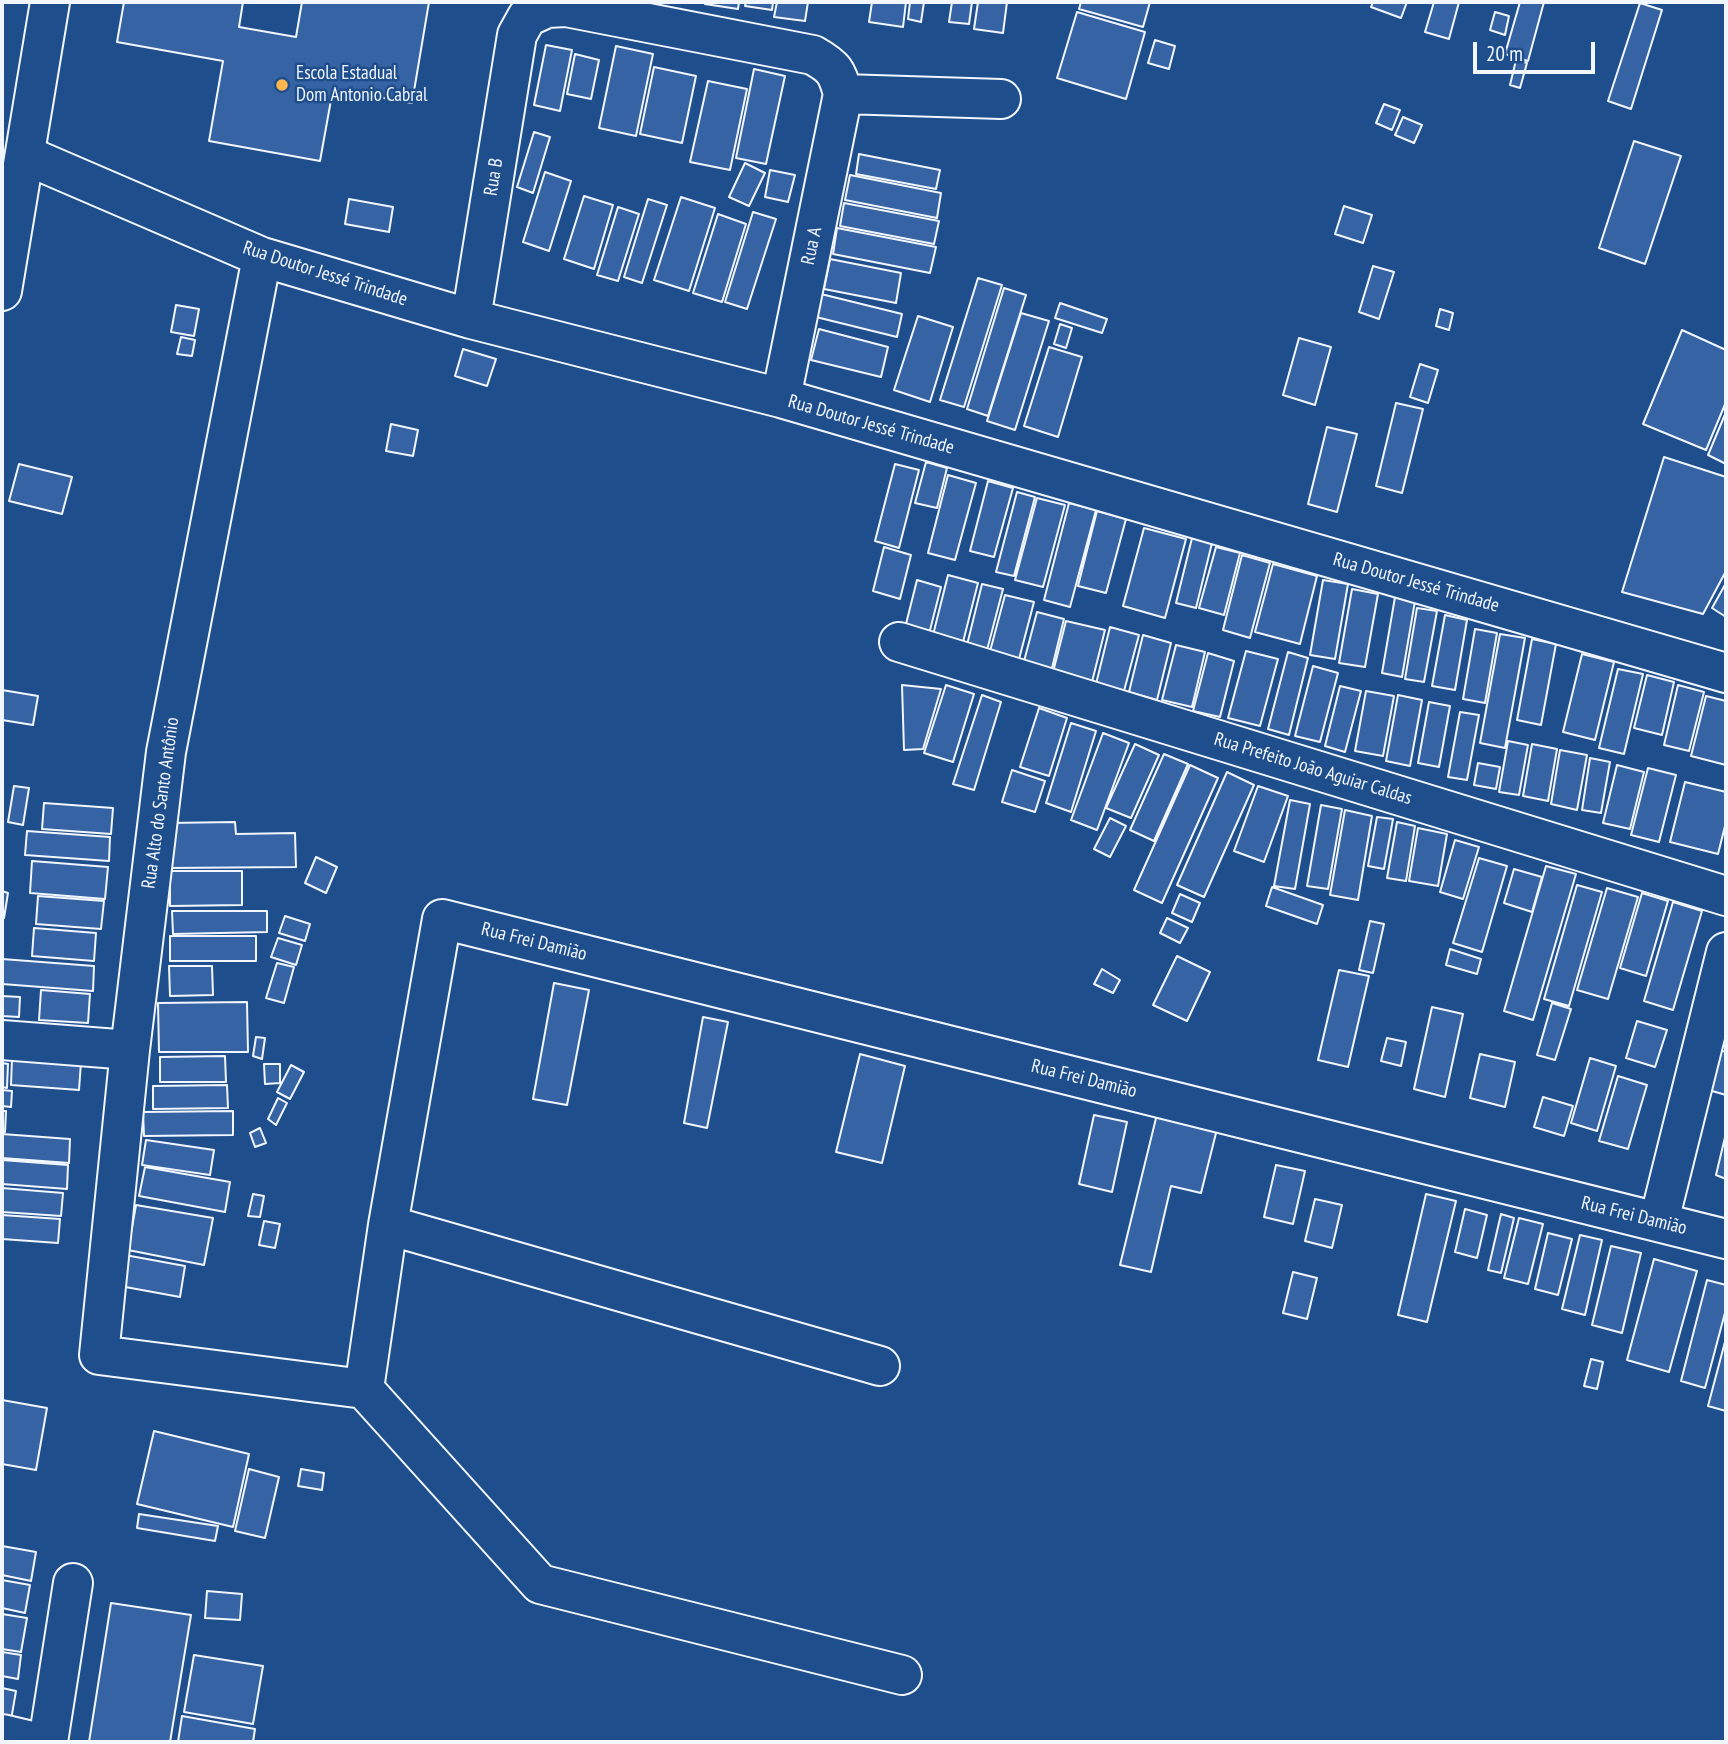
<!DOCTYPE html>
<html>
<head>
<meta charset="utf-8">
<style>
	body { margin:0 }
	#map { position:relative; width:1728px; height:1744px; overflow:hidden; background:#1f4e8c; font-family:"PT Sans Narrow",sans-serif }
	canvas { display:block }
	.frame { position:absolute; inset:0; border:4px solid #f2f6ff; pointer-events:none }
	.scale { position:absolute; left:1473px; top:42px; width:122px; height:32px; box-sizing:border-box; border:4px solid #f2f6ff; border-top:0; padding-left:9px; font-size:21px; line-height:24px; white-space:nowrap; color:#f2f6ff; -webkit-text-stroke:5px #1f4e8c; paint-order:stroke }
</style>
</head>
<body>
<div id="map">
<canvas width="1728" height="1744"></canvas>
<div class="frame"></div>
<div class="scale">20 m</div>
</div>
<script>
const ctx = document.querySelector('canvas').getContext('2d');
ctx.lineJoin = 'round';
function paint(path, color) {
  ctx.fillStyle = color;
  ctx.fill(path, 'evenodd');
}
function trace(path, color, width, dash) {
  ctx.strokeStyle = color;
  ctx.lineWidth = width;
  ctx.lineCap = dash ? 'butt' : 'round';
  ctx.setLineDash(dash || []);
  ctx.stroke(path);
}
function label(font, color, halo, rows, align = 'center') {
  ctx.font = font + ' "PT Sans Narrow",sans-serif';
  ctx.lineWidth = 5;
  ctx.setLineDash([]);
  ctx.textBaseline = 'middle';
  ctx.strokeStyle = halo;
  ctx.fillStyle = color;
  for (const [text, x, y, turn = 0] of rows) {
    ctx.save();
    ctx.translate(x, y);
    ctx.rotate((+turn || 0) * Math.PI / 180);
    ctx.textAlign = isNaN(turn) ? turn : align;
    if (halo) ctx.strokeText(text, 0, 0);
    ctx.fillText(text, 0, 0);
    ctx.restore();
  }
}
const building = new Path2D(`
	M 124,2 L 243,2 L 239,27 L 296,37 L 302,2 L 429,2 L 412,103 L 333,89 L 320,161 L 209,141 L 223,61 L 117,42 Z
	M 705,2 L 739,2 L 738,9 L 705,4 Z
	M 746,2 L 773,2 L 772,10 L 745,6 Z
	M 777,2 L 808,2 L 805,21 L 774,17 Z
	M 872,2 L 906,2 L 903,27 L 869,22 Z
	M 910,2 L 924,2 L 921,22 L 908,19 Z
	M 952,2 L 972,2 L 969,24 L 949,22 Z
	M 978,2 L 1007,2 L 1003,33 L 974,29 Z
	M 1081,2 L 1150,2 L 1143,27 L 1079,9 Z
	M 1373,2 L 1407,2 L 1401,18 L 1371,7 Z
	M 1434,2 L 1459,2 L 1449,39 L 1425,32 Z
	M 1520,2 L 1544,2 L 1528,61 L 1505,54 Z
	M 1640,3 L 1662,10 L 1631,109 L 1608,101 Z
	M 1077,12 L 1145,32 L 1126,99 L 1057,78 Z
	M 1495,12 L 1509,16 L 1505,35 L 1490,30 Z
	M 1155,40 L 1175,46 L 1169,69 L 1148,63 Z
	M 546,45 L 572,50 L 560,111 L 534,105 Z
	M 616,46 L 653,54 L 636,136 L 599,128 Z
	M 575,54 L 599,60 L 591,99 L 567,94 Z
	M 1516,60 L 1527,63 L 1520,88 L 1510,85 Z
	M 654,67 L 696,76 L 682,143 L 640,134 Z
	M 754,69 L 785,76 L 766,164 L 736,158 Z
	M 708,81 L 747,89 L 730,170 L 690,162 Z
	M 1384,104 L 1400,110 L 1392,130 L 1376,123 Z
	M 1403,117 L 1422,125 L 1414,143 L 1395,135 Z
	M 534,132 L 550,137 L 533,193 L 517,187 Z
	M 1634,141 L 1681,156 L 1645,264 L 1599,248 Z
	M 859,154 L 940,170 L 936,189 L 856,174 Z
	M 745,163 L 765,173 L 749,206 L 729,197 Z
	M 770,170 L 795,175 L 788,202 L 765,197 Z
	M 545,172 L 571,181 L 549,251 L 523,242 Z
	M 850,175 L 941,193 L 937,218 L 845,200 Z
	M 584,196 L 613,205 L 594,269 L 564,259 Z
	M 681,197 L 715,208 L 689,291 L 654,280 Z
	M 349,199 L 393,207 L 389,232 L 345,224 Z
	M 648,199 L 667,205 L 642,283 L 624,277 Z
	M 844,203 L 939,221 L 934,244 L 840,226 Z
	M 1344,206 L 1372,215 L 1363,243 L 1335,234 Z
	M 618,207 L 639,214 L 618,281 L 597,275 Z
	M 753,212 L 776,219 L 747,309 L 725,302 Z
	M 718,214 L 746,224 L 722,302 L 693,293 Z
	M 837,228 L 936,247 L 930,273 L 833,254 Z
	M 830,259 L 901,273 L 896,303 L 824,289 Z
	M 1373,266 L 1394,272 L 1379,319 L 1359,312 Z
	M 978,278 L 1002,285 L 964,407 L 940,400 Z
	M 1004,288 L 1026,295 L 988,416 L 967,409 Z
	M 821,294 L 902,314 L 897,337 L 816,317 Z
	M 1060,303 L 1107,319 L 1102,333 L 1055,318 Z
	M 176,305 L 199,309 L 194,336 L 171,332 Z
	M 1440,309 L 1453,313 L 1449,330 L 1436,326 Z
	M 1021,313 L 1049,321 L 1015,430 L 987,421 Z
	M 918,316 L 953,327 L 930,402 L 894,390 Z
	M 1060,324 L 1072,328 L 1066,348 L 1054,344 Z
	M 819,329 L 888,347 L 881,377 L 811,360 Z
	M 1682,330 L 1726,350 L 1726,402 L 1706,450 L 1643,424 Z
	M 181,337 L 195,340 L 192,356 L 177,354 Z
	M 1299,338 L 1331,347 L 1315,405 L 1283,395 Z
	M 1049,347 L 1082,357 L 1058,437 L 1024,426 Z
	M 463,349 L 496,359 L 487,386 L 455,376 Z
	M 1420,364 L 1438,370 L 1428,403 L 1410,397 Z
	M 1396,403 L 1423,409 L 1402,493 L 1376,486 Z
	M 1726,412 L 1726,464 L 1708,455 Z
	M 391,424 L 418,430 L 413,456 L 386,451 Z
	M 1327,427 L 1357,434 L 1337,512 L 1308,504 Z
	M 1664,457 L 1726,477 L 1726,571 L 1703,614 L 1622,592 Z
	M 926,462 L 947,468 L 937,508 L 915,503 Z
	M 19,464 L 72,477 L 62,514 L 9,501 Z
	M 895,464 L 919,470 L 899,548 L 875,541 Z
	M 948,475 L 976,483 L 955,560 L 928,553 Z
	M 988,481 L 1013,488 L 994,557 L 970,551 Z
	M 1017,492 L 1035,497 L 1014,576 L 996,572 Z
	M 1037,498 L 1065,505 L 1043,587 L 1015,580 Z
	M 1069,503 L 1096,510 L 1070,607 L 1044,600 Z
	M 1097,511 L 1126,519 L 1106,593 L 1078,586 Z
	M 1144,528 L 1186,539 L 1165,618 L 1123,606 Z
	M 1192,538 L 1212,543 L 1196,608 L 1176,603 Z
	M 884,547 L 911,555 L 900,599 L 873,591 Z
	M 1216,547 L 1240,553 L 1224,615 L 1199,608 Z
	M 1242,555 L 1270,563 L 1250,638 L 1223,630 Z
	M 1273,564 L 1317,576 L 1300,644 L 1255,632 Z
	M 948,575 L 978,583 L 962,646 L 932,639 Z
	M 917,580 L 941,587 L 928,638 L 904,632 Z
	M 1323,580 L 1348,584 L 1335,659 L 1310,655 Z
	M 1726,583 L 1726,617 L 1712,608 Z
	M 982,584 L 1003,589 L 986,654 L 966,649 Z
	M 1352,589 L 1378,594 L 1365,667 L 1339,663 Z
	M 1005,595 L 1034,602 L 1018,663 L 989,655 Z
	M 1395,597 L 1415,601 L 1402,677 L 1382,673 Z
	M 1417,608 L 1437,611 L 1424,682 L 1405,679 Z
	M 1037,612 L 1064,619 L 1051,672 L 1023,665 Z
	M 1445,615 L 1467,620 L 1455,690 L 1432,686 Z
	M 1066,621 L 1105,630 L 1091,686 L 1052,676 Z
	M 1110,627 L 1139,635 L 1124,691 L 1096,684 Z
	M 1475,629 L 1497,633 L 1485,703 L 1463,699 Z
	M 1500,634 L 1525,638 L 1505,748 L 1480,743 Z
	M 1143,635 L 1171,643 L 1157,700 L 1129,692 Z
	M 1532,639 L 1556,644 L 1541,725 L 1517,720 Z
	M 1176,645 L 1205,652 L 1192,707 L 1162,700 Z
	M 1246,651 L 1278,659 L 1260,726 L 1228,718 Z
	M 1288,652 L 1308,658 L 1289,735 L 1268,729 Z
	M 1208,653 L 1234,661 L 1220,717 L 1193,711 Z
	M 1582,654 L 1614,662 L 1595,740 L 1563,732 Z
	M 1313,666 L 1338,673 L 1320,742 L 1295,736 Z
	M 1618,669 L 1643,674 L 1624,754 L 1599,748 Z
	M 1647,675 L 1674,682 L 1662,735 L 1634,728 Z
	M 902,685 L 941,689 L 923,749 L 904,750 Z
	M 946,685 L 974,694 L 953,762 L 924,753 Z
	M 1678,685 L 1704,692 L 1689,751 L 1664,745 Z
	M 1340,686 L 1361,691 L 1345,752 L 1325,746 Z
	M 2,690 L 38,696 L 33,725 L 2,720 Z
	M 1366,691 L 1394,696 L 1383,756 L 1355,751 Z
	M 982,695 L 1001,702 L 974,790 L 953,784 Z
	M 1398,695 L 1422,700 L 1410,766 L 1386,761 Z
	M 1706,696 L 1726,701 L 1726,765 L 1691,756 Z
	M 1429,702 L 1450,706 L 1439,767 L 1418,763 Z
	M 1039,708 L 1067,718 L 1049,776 L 1020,767 Z
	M 1460,712 L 1479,715 L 1467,780 L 1448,777 Z
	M 1071,723 L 1096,731 L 1071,812 L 1046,803 Z
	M 1103,733 L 1129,743 L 1097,830 L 1071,820 Z
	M 1508,741 L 1528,745 L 1519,795 L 1499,792 Z
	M 1135,744 L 1159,755 L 1131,818 L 1106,808 Z
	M 1532,744 L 1557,749 L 1548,801 L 1523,796 Z
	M 1560,750 L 1587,755 L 1577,810 L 1551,804 Z
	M 1164,754 L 1188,764 L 1154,841 L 1130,830 Z
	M 1590,758 L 1610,762 L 1601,813 L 1582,810 Z
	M 1478,763 L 1500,767 L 1496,789 L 1474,785 Z
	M 1190,765 L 1218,778 L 1162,903 L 1134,890 Z
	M 1617,765 L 1644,772 L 1630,829 L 1603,823 Z
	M 1648,768 L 1676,775 L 1659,842 L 1631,835 Z
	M 1012,770 L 1045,781 L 1035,812 L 1002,802 Z
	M 1227,772 L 1254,785 L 1204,897 L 1177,885 Z
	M 1685,782 L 1726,792 L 1726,822 L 1718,854 L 1670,842 Z
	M 14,786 L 29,788 L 23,825 L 8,822 Z
	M 1258,786 L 1288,796 L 1264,862 L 1234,851 Z
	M 1290,800 L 1310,804 L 1295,889 L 1274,886 Z
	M 44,803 L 113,808 L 111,834 L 42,829 Z
	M 1321,805 L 1342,809 L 1328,889 L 1307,886 Z
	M 1345,810 L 1372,816 L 1358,900 L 1330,895 Z
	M 1377,817 L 1393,819 L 1384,869 L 1368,866 Z
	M 1110,818 L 1126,826 L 1110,857 L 1094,849 Z
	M 235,822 L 236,834 L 295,833 L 296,867 L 169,868 L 168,823 Z
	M 1397,822 L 1415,826 L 1406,881 L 1387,878 Z
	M 1418,828 L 1447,834 L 1438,886 L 1409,881 Z
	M 27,831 L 110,837 L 109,861 L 25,855 Z
	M 1455,840 L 1479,847 L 1463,899 L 1440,892 Z
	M 316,857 L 337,867 L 326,893 L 305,883 Z
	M 1479,858 L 1507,866 L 1482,952 L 1453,943 Z
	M 32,861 L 108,867 L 105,899 L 30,893 Z
	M 1546,866 L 1576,874 L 1533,1020 L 1504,1011 Z
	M 1514,869 L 1542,877 L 1532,912 L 1504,903 Z
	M 170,871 L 242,871 L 242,905 L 170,906 Z
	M 1577,885 L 1602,892 L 1569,1006 L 1544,999 Z
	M 1272,887 L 1323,905 L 1317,924 L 1266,906 Z
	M 1607,888 L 1638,897 L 1608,999 L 1577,990 Z
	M 2,891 L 8,893 L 4,918 L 2,918 Z
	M 1642,893 L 1668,901 L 1646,976 L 1620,968 Z
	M 1180,894 L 1200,903 L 1192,922 L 1172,913 Z
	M 38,896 L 104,901 L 101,929 L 36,924 Z
	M 1673,902 L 1702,911 L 1673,1010 L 1644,1001 Z
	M 172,911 L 267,911 L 267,932 L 173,934 Z
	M 285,916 L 310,924 L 305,941 L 279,933 Z
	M 1167,918 L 1188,928 L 1180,943 L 1160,933 Z
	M 1370,921 L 1384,924 L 1373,973 L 1359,970 Z
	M 34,928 L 96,933 L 94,961 L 32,956 Z
	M 170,936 L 256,936 L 256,961 L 170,961 Z
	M 278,938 L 302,945 L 296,965 L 271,957 Z
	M 1450,949 L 1481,959 L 1477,974 L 1446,965 Z
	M 1177,956 L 1210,972 L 1187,1021 L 1153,1005 Z
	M 2,959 L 94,966 L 93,991 L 2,984 Z
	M 277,963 L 294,967 L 284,1003 L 266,998 Z
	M 169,966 L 212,966 L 213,995 L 170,996 Z
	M 1102,969 L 1120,980 L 1113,993 L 1094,984 Z
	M 1339,970 L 1369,976 L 1348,1067 L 1318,1060 Z
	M 554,983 L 589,990 L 567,1105 L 533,1099 Z
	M 41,990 L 90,994 L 88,1023 L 39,1020 Z
	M 2,996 L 20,997 L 19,1017 L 2,1016 Z
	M 247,1002 L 248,1052 L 159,1052 L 158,1003 Z
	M 1552,1003 L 1571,1009 L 1555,1060 L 1537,1055 Z
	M 1432,1007 L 1463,1014 L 1445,1097 L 1414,1089 Z
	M 703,1017 L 728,1022 L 707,1128 L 684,1123 Z
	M 1637,1021 L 1667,1030 L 1655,1067 L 1626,1058 Z
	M 256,1037 L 265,1038 L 262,1059 L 253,1056 Z
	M 1387,1038 L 1406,1042 L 1401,1066 L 1381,1061 Z
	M 1715,1049 L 1726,1052 L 1726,1095 L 1705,1089 Z
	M 860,1054 L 905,1066 L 882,1163 L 836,1152 Z
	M 1480,1054 L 1515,1062 L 1505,1107 L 1470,1098 Z
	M 225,1056 L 226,1082 L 160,1082 L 160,1057 Z
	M 12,1058 L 81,1062 L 79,1090 L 11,1085 Z
	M 1590,1058 L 1616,1066 L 1597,1131 L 1571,1123 Z
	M 2,1063 L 8,1064 L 7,1088 L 2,1087 Z
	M 264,1064 L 280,1064 L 280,1083 L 265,1084 Z
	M 291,1065 L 304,1072 L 290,1099 L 277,1092 Z
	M 1618,1076 L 1647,1085 L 1628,1149 L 1599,1141 Z
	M 227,1085 L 228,1108 L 153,1109 L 153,1086 Z
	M 2,1090 L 12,1091 L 11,1107 L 2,1106 Z
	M 1543,1097 L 1573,1106 L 1564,1136 L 1534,1127 Z
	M 278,1098 L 287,1103 L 276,1125 L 268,1119 Z
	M 1158,1110 L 1218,1125 L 1201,1193 L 1171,1186 L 1151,1272 L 1120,1265 Z
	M 2,1111 L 6,1111 L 5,1132 L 2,1132 Z
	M 233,1111 L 233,1135 L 144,1136 L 143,1112 Z
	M 1094,1115 L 1127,1122 L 1112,1192 L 1079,1184 Z
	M 260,1128 L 266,1143 L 255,1147 L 250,1133 Z
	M 1726,1133 L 1726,1179 L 1716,1175 Z
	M 2,1134 L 70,1139 L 69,1163 L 2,1158 Z
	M 146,1140 L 214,1150 L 210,1175 L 142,1165 Z
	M 2,1160 L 68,1165 L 67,1189 L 2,1184 Z
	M 1276,1165 L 1305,1171 L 1293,1224 L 1264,1217 Z
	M 145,1167 L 230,1182 L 225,1212 L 139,1196 Z
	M 2,1188 L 63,1193 L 61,1216 L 2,1212 Z
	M 253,1194 L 264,1196 L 260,1217 L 248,1216 Z
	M 1426,1194 L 1456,1201 L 1427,1322 L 1398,1315 Z
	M 1315,1199 L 1342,1205 L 1332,1248 L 1305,1241 Z
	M 136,1205 L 213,1218 L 204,1265 L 128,1250 Z
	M 1465,1209 L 1487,1215 L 1477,1258 L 1455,1252 Z
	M 1501,1214 L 1514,1218 L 1501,1273 L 1488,1270 Z
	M 2,1215 L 60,1219 L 58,1243 L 2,1239 Z
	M 1519,1218 L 1543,1224 L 1528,1284 L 1504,1278 Z
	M 264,1221 L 280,1224 L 275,1248 L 259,1245 Z
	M 1548,1233 L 1572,1239 L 1558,1295 L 1535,1289 Z
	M 1580,1235 L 1602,1240 L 1585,1315 L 1562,1309 Z
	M 1611,1246 L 1641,1253 L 1622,1333 L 1592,1325 Z
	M 125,1255 L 185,1266 L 180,1297 L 120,1286 Z
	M 1654,1259 L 1697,1271 L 1669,1372 L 1627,1360 Z
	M 1293,1272 L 1317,1278 L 1307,1319 L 1283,1313 Z
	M 1707,1280 L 1726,1285 L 1726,1309 L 1705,1388 L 1681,1381 Z
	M 1726,1338 L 1726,1411 L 1708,1406 Z
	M 1591,1359 L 1603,1362 L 1597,1389 L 1584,1386 Z
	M 2,1400 L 47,1408 L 36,1470 L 2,1464 Z
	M 154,1431 L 249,1454 L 233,1527 L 137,1504 Z
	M 249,1469 L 279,1477 L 265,1538 L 235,1531 Z
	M 301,1469 L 324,1473 L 322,1490 L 298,1486 Z
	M 139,1514 L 218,1526 L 215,1541 L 137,1528 Z
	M 2,1546 L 36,1552 L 31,1581 L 2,1575 Z
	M 2,1580 L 30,1585 L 25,1613 L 2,1608 Z
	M 207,1591 L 242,1594 L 240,1620 L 205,1618 Z
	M 111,1603 L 191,1615 L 170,1742 L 89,1742 Z
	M 2,1614 L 27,1618 L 21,1652 L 2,1649 Z
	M 2,1652 L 21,1655 L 18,1679 L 2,1676 Z
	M 194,1655 L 263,1666 L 253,1724 L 184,1712 Z
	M 2,1688 L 16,1691 L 11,1720 L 2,1718 Z
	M 182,1716 L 255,1729 L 253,1742 L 178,1742 Z`);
paint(building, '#3563a3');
trace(building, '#f2f6ff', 2);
const minor = new Path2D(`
	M 843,94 L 1001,99
	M 25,155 L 262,257 L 471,319 L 781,398 L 1726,673
	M 262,257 L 166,752 L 130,1050 L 99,1355 L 364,1389 L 540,1584 L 902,1675
	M 471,319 L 517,35 L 527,17 L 547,8 L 566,7 L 813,55 C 834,67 837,71 843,94 L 781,398
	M 899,642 L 1726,896
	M 2,1040 L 130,1050
	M 1659,1221 L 1726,952
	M 388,1225 L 880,1366
	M 364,1389 L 388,1225 L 442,919 L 1726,1239
	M 2,1734 L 36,1742
	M 48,1742 L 73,1583`);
const major = new Path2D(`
	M 2,291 L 50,2`);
trace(minor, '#f2f6ff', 42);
trace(major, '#f2f6ff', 42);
trace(minor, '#1f4e8c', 38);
trace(major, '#1f4e8c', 38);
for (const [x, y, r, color] of [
	[282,85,7,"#ffb74d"]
]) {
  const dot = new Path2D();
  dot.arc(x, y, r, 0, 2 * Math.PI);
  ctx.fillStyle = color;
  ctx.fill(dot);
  trace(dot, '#1f4e8c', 2.5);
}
label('19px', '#f2f6ff', '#1f4e8c', [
	["Escola Estadual",296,74],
	["Dom Antonio Cabral",296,96]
], 'left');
label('19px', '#f2f6ff', '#1f4e8c', [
	["Rua B",494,177,-81],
	["Rua A",812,246,-78],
	["Rua Doutor Jessé Trindade",325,274,18],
	["Rua Doutor Jessé Trindade",871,425,16],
	["Rua Doutor Jessé Trindade",1416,583,16],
	["Rua Prefeito João Aguiar Caldas",1313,769,17],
	["Rua Alto do Santo Antônio",161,803,-82],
	["Rua Frei Damião",534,942,14],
	["Rua Frei Damião",1084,1079,14],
	["Rua Frei Damião",1634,1216,14]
]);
</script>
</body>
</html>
